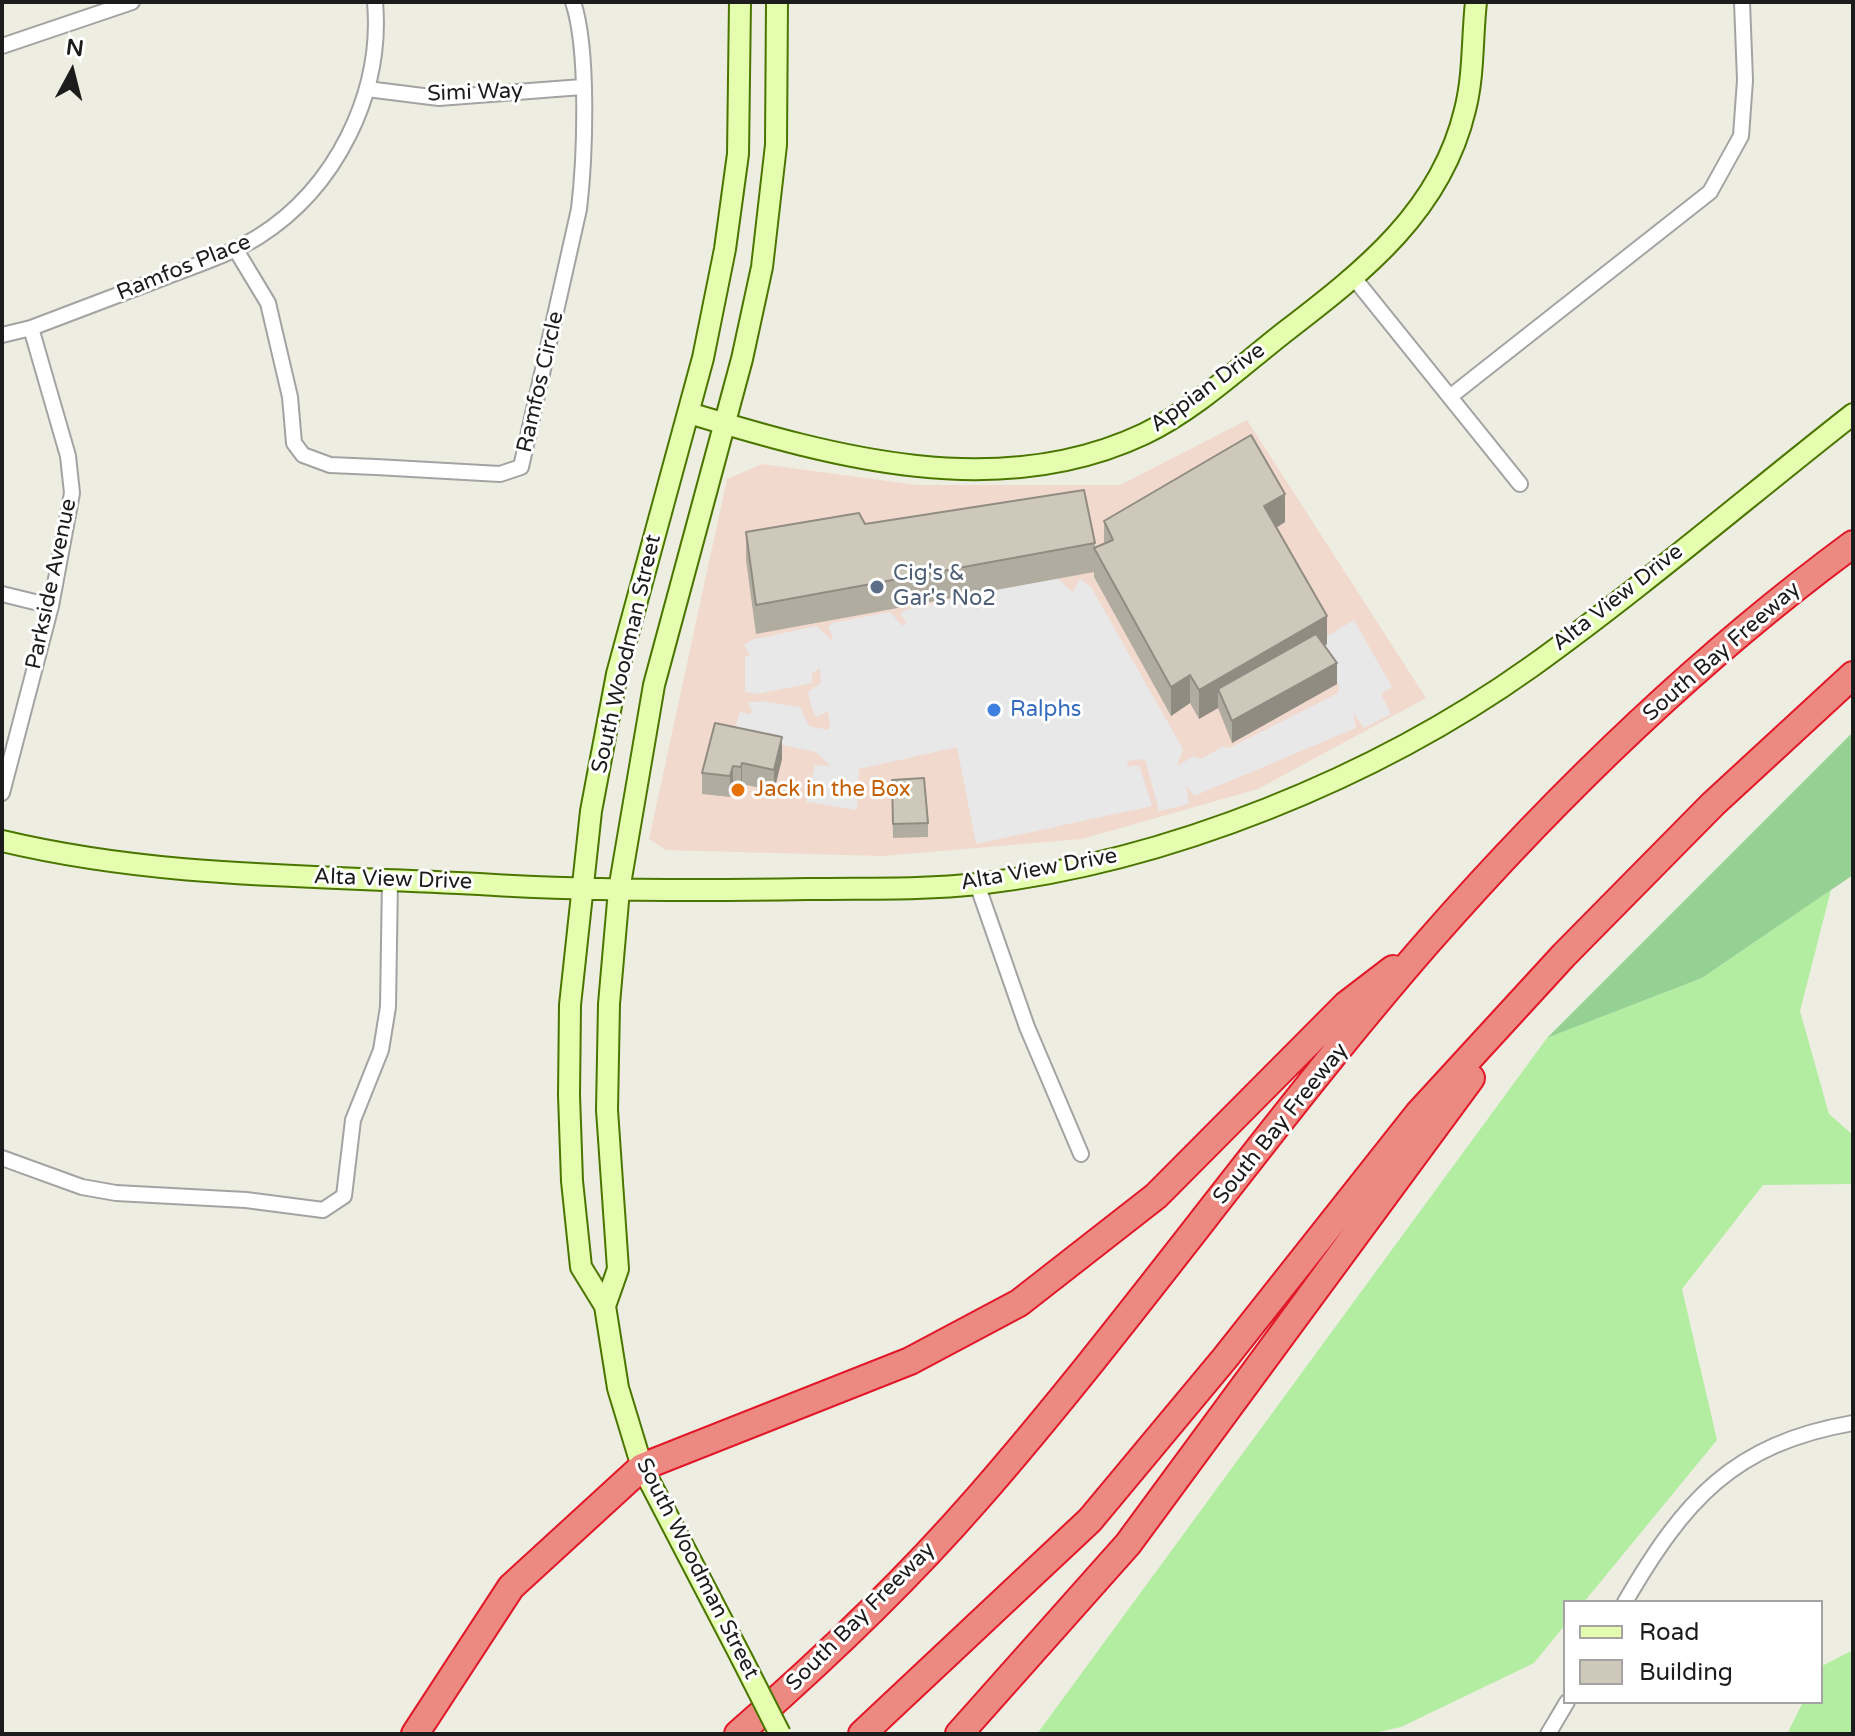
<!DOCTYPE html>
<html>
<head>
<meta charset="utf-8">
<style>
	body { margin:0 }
	#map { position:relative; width:1855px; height:1736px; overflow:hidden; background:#eeede1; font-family:"Varela Round",sans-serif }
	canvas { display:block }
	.frame { position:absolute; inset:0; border:4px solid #1c1c1c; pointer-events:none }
	.legend { position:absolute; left:1563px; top:1600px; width:260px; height:104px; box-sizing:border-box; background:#fff; border:2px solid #a4a4a4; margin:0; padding:10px 14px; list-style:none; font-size:24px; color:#1c1c1c }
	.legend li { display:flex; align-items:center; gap:16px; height:40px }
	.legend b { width:40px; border:2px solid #a4a4a4 }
	.north { position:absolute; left:32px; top:32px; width:80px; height:80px; -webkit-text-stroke:6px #fff; paint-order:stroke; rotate:7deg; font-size:22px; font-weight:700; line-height:32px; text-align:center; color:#1c1c1c }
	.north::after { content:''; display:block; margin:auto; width:28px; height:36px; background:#1c1c1c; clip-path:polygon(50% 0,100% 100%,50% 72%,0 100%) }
</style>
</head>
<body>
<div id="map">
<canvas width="1855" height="1736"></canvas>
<div class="frame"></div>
<ul class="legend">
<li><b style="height:10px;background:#e5fdaf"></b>Road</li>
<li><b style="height:22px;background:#cec8ba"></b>Building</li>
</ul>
<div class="north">N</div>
</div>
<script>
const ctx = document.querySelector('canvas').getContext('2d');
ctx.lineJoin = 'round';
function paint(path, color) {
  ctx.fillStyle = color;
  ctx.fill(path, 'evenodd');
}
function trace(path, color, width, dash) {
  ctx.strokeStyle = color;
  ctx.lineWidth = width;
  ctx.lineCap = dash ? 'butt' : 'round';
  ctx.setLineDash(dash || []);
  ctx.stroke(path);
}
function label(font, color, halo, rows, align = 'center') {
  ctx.font = font + ' "Varela Round",sans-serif';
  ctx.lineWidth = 6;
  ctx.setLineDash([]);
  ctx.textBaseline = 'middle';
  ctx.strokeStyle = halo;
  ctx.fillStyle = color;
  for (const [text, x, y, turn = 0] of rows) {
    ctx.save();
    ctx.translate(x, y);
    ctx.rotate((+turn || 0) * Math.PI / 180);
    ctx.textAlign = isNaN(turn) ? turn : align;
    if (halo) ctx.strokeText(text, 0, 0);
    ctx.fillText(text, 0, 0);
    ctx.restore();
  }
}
paint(new Path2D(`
	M 1247,420 L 1426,698 L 1258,789 L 1082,839 L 882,856 L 666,850 L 649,839 L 727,479 L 762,464 L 917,485 L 1120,485 Z`), '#f1d9ce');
paint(new Path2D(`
	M 1831,890 L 1800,1011 L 1829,1114 L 1853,1135 L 1853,1184 L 1763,1185 L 1682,1289 L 1717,1440 L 1584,1602 L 1565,1602 L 1565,1625 L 1534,1663 L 1401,1727 L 1369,1734 L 1037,1734 L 1547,1038 L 1702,978 Z
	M 1853,1650 L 1853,1734 L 1787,1734 L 1803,1702 L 1821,1702 L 1822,1666 Z`), '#b3eda2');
paint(new Path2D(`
	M 1853,732 L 1853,875 L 1702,978 L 1547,1038 Z`), '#94d192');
paint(new Path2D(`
	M 1057,578 L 1073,592 L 1080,579 L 1091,587 L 1183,749 L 1177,766 L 1194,756 L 1201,759 L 1222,747 L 1229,748 L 1338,693 L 1339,686 L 1316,643 L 1354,620 L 1392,687 L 1381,694 L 1391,714 L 1364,728 L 1353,712 L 1356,728 L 1194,796 L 1186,785 L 1189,804 L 1159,811 L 1145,759 L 1127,761 L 1128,767 L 1139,765 L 1152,806 L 976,844 L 957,747 L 859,769 L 857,810 L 806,802 L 815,765 L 831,766 L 815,752 L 733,734 L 740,712 L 749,714 L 752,711 L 748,703 L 761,701 L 800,707 L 809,726 L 828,730 L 830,727 L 828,711 L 817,717 L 812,710 L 808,692 L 821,683 L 820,668 L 812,674 L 812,683 L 757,694 L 745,692 L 745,656 L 750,655 L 744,645 L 751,640 L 817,626 L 831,640 L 833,637 L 828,628 L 832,623 L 890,612 L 903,626 L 906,622 L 900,614 L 904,610 L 964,597 L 977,610 L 979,606 L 969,595 Z`), '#e8e8e8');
const street = new Path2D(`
	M 2,46 L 132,2
	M 367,89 L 439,98 L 582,87
	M 236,250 L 268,303 L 290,397 L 294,443 L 303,455 L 330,465 L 376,467 L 500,474 L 521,467 L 579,209 C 585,158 589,49 573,2
	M 1354,278 L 1520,484
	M 2,335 L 31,328 C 77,311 122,293 168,276 C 199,264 230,254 258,237 C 336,188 383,93 375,2
	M 1451,396 L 1710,192 L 1741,136 L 1745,80 L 1742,2
	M 2,594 L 51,606
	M 2,793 L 51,606 L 72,493 L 68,456 L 31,328
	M 977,884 L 1027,1027 L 1081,1154
	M 2,1158 L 82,1187 L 116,1193 L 246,1200 L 323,1210 L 344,1196 L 353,1120 L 381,1050 L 388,1007 L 390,879
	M 1625,1602 C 1684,1501 1732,1444 1853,1423
	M 1548,1734 L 1567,1702`);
const secondary = new Path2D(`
	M 740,2 L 738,154 L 725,249 L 703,358 L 617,674 L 591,811 L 570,1005 L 569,1095 L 572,1181 L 581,1267 L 605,1306 L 618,1388 L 642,1467 L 741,1657
	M 689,413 C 834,457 998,503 1144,434 C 1196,409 1241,366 1286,331 C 1364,271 1441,211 1465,110 C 1474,75 1472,38 1476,2
	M 2,841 C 162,879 316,875 479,884 C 589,891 698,891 808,889 C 864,888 922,890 978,884 C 1168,862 1375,778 1531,667 C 1641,588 1746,498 1853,414
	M 605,1306 L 618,1269 L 607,1110 L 609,1004 L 619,890 L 654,685 L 742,359 L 762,267 L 776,145 L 777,2`);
const highway = new Path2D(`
	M 415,1734 L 511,1587 L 642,1467 L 910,1361 L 1019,1303 L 1156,1196 L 1346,1005 L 1393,969
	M 738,1734 C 823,1660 904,1583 978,1498 C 1134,1319 1272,1121 1428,942 C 1556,796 1697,659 1853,544
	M 862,1734 L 1090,1520 L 1225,1358 L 1418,1114 L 1564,955 L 1713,804 L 1853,675
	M 959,1734 L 1128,1544 L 1471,1078`);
trace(street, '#a3a3a3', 18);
trace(secondary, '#4a7600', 24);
trace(highway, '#e21828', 30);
trace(street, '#fff', 14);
trace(secondary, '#e5fdaf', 20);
trace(highway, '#ec8a82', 26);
const secondaryBridge = new Path2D(`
	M 741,1657 L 780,1734`);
trace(secondaryBridge, '#4a7600', 24, []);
trace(secondaryBridge, '#e5fdaf', 20);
paint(new Path2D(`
	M 1104,521 L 1285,522 L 1276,528 L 1327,644 L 1325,646 L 1337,684 L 1232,743 L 1218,708 L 1199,719 L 1190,703 L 1171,716 L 1094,577 L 1094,572 L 756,634 L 746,560 L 746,532 L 865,524 L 1095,543 L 1095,548 L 1104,544 Z
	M 715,723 L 782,759 L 774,791 L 742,784 L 741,788 L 733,788 L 730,797 L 702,794 L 702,773 Z
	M 892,780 L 928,823 L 928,837 L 893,838 Z`), '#b1aca0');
paint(new Path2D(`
	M 1285,494 L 1285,522 L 1264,535 L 1264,506 Z
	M 1327,616 L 1327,644 L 1225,704 L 1218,689 L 1218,708 L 1199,719 L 1199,690 Z
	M 1337,663 L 1337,684 L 1232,743 L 1232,721 Z
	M 1190,675 L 1190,703 L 1171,716 L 1171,687 Z
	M 782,737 L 782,759 L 774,791 L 774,770 Z
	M 742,763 L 742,784 L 741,788 L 741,767 Z
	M 733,766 L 733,788 L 730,797 L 730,776 Z`), '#908c82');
const building = new Path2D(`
	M 1251,435 L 1285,494 L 1264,506 L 1327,616 L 1199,690 L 1190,675 L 1171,687 L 1094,548 L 1113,540 L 1104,521 Z
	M 1084,490 L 1095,543 L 756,605 L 746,532 L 859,513 L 865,524 Z
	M 1316,634 L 1337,663 L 1232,721 L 1218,689 Z
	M 715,723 L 782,737 L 774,770 L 742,763 L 741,767 L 733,766 L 730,776 L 702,773 Z
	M 924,778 L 928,823 L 893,824 L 892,780 Z`);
paint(building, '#cec8ba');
trace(building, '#908c82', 2);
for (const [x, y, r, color] of [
	[877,587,8,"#5c6f8a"],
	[994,710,8,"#3f7fe0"],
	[738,790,8,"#e8710a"]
]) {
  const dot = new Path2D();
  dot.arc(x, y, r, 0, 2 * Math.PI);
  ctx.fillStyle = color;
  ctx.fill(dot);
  trace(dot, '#fff', 3);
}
label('22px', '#1c1c1c', '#fff', [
	["Simi Way",475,93,-2],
	["Ramfos Place",184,268,-22],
	["Ramfos Circle",541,382,-77],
	["Appian Drive",1208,388,-36],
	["Parkside Avenue",52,584,-78],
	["Alta View Drive",1618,598,-38],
	["South Bay Freeway",1722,652,-41],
	["South Woodman Street",627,654,-77],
	["Alta View Drive",1039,870,-10],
	["Alta View Drive",393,880,2],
	["South Bay Freeway",1281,1124,-51],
	["South Woodman Street",697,1569,63],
	["South Bay Freeway",861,1617,-45]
]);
label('22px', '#4e5e75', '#fff', [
	["Cig's &",893,574],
	["Gar's No2",893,599]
], 'left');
label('22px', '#366cbe', '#fff', [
	["Ralphs",1010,710]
], 'left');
label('22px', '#c56008', '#fff', [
	["Jack in the Box",754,790]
], 'left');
</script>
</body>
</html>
